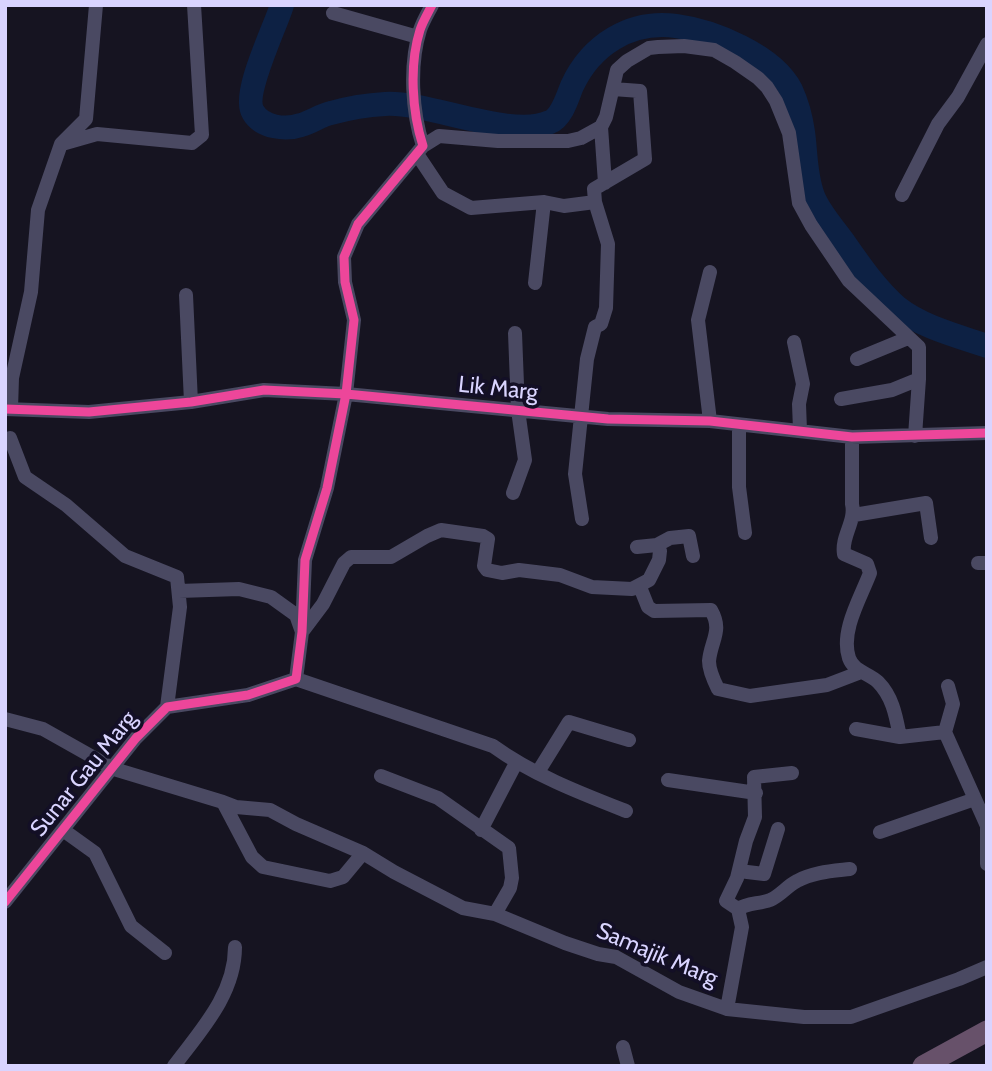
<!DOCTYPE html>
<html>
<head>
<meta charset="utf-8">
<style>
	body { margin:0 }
	#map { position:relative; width:992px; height:1071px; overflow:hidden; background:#161421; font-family:Cabin,sans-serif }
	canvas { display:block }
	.frame { position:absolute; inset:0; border:7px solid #d9d4ff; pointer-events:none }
</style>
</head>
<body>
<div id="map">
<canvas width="992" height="1071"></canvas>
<div class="frame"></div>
</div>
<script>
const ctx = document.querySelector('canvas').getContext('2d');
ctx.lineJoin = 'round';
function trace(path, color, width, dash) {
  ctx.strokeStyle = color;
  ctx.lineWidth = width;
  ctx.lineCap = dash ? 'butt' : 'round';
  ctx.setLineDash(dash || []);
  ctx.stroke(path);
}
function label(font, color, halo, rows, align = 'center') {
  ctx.font = font + ' Cabin,sans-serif';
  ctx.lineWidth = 7;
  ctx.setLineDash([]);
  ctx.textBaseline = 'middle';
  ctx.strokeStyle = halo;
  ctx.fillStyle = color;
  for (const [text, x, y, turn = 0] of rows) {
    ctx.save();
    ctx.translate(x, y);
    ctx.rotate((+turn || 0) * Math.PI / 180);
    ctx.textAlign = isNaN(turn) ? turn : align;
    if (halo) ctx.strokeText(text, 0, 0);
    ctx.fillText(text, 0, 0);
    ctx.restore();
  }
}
trace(new Path2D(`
	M 282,5 C 275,28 242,94 253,112 C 262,128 286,130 301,125 C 312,122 321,115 331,113 C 349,108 366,105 385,104 C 428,101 511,140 550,122 C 562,117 567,98 572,86 C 591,45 630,20 676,26 C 713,31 773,55 791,90 C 797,103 801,118 803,132 C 806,153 805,175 813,196 C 819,212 833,227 843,241 C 859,264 876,289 898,308 C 922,327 958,336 987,346`), '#0d2144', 24);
trace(new Path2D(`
	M 333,13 L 418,37
	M 601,127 L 605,183
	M 62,144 L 97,134 L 192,143 L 202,135 L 194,5
	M 423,146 L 439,136 L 498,141 L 568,141 L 581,138 L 601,127 L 606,117 L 617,70 L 627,61 L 649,48 L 658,47 L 684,46 L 714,50 L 735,62 L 758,78 L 767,87 L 776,101 L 789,133 L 799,203 L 811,225 L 849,281 L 919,347 L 919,379 L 915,436
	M 417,154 L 443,193 L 471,208 L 544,202 L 564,206 L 595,202 L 594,189 L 645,159 L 640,91 L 613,89
	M 902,195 L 938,124 L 958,97 L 987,44
	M 535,283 L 544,202
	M 186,295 L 191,402
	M 794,342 L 803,384 L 799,404 L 800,430
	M 857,359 L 908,338
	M 841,399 L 892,390 L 919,379
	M 5,409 L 89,412 L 191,402 L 264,390 L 346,394 L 608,419 L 710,421 L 852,437 L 987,433
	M 11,409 L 12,378 L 31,292 L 38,210 L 61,144 L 86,119 L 96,5
	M 710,421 L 698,320 L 710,272
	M 739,426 L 739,487 L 745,533
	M 852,437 L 852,504 C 856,522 841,536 844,554 L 867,564 L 870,573 C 861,597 840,631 849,658 C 854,672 869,673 878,682 C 893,697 896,717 900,737 L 945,732 L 987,826 L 987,864
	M 10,438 L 25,477 L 66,505 L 125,556 L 177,577 L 180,607 L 167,707
	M 513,493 L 525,460 L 518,410 L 515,333
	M 854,515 L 926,503 L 931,538
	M 582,519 L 575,474 L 587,359 L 595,327 L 601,324 L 606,308 L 608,244 L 595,202
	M 657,545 L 670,538 L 689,536 L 693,556
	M 978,563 L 987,563
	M 640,587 L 648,607 L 654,611 L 711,610 C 723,631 711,640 709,661 C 709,671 714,681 718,689 L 750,696 L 827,685 L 861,672
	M 179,591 L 239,589 L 271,597 L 296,615 L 302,632 L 323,604 L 344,563 L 351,557 L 391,557 L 427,536 L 441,530 L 483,536 L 488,539 L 484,566 L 487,570 L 502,573 L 519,570 L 560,575 L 592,587 L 632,589 L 649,580 L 659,560 L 660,551 L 657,545 L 637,547
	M 296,679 L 493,746 C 533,775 580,793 626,811
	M 5,719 L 43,729 L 114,769 L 223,802 L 252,857 L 263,867 L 330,881 L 343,877 L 363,853
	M 856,729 L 900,737
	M 945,732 L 953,704 L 948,686
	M 538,772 L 569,722 L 629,740
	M 381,776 L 438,798 L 509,848 L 512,878 L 510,888 L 495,914
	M 668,780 L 756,793
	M 223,802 L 236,807 L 270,810 L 296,824 L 363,853 L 394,872 L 463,908 L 495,914 L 565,943 L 598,954 L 616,957 L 679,992 L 727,1009 L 804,1017 L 851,1017 L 959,979 L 987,967
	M 63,830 L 95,853 L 131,926 L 165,953
	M 481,830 L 516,763
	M 880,832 L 975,799
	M 739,871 L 764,874 L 778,829
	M 5,902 L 136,738 L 167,707 L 248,695 L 296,679 L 302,632 L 305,560 L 327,488 L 346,394 L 354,320 L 345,282 L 344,257 L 358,224 L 423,146 C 412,112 409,65 420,30 C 423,21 428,13 432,5
	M 738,909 C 747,903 759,904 770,900 C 780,896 787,886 797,881 C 813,872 833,871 850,869
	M 727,1009 L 742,927 L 738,909 L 726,901 L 737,878 L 746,841 L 755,817 L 754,777 L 792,773
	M 623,1047 L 628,1066
	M 174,1066 C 201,1030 235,994 235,947`), '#4a4962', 14);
trace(new Path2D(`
	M 923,1066 L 987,1031`), '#67516a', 21);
trace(new Path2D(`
	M 5,409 L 89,412 L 191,402 L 264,390 L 346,394 L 608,419 L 710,421 L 852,437 L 987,433
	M 5,902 L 136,738 L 167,707 L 248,695 L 296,679 L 302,632 L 305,560 L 327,488 L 346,394 L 354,320 L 345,282 L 344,257 L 358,224 L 423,146 C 412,112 409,65 420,30 C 423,21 428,13 432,5`), '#ed469a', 9);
label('23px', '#d9d4ff', '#130f26', [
	["Lik Marg",498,389,6],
	["Sunar Gau Marg",84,774,-51],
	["Samajik Marg",657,955,23]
]);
</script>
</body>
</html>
